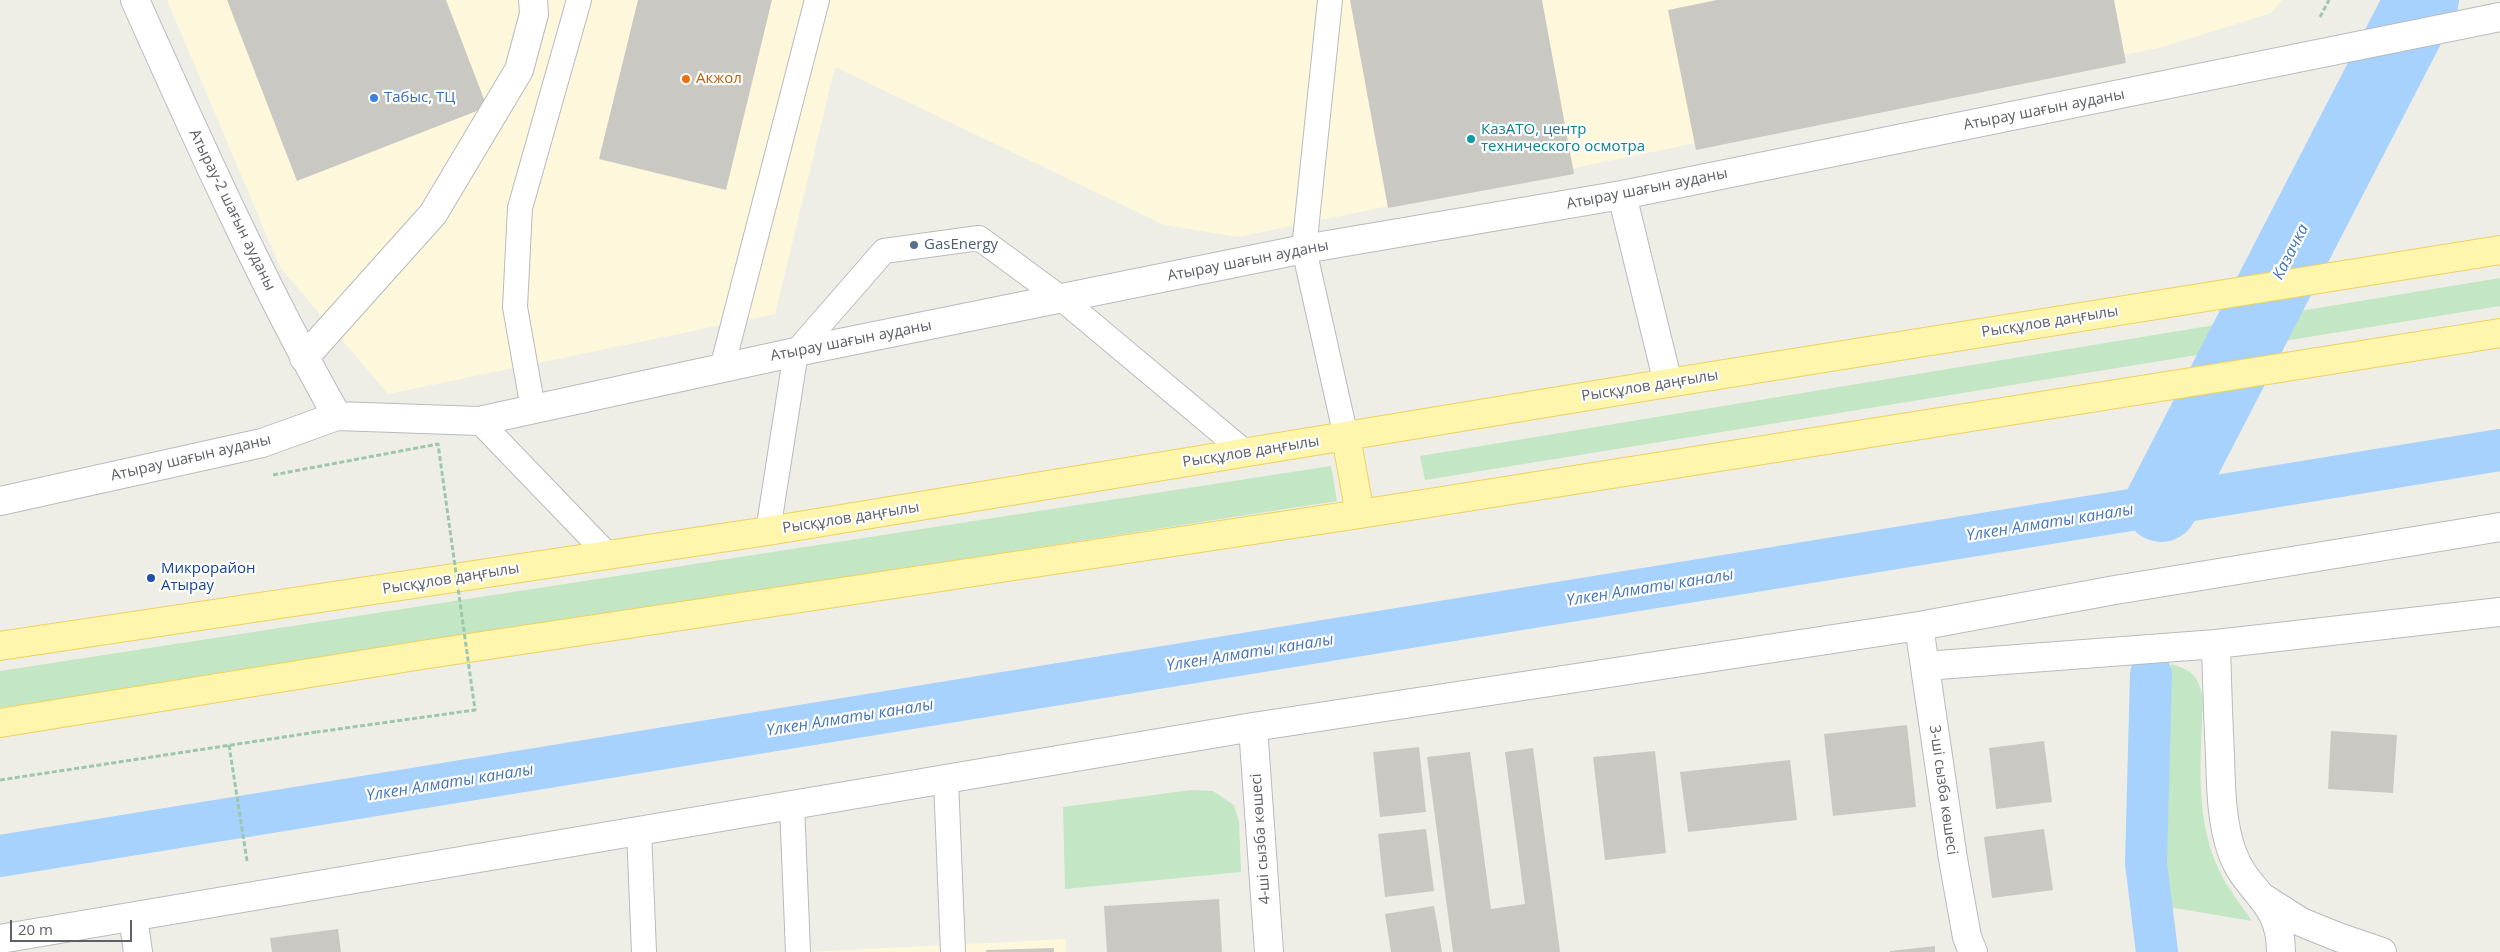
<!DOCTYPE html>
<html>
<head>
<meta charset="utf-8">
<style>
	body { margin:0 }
	#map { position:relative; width:2500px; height:952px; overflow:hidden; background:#efeee6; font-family:"Open Sans",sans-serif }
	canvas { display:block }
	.scale { position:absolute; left:10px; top:920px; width:122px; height:22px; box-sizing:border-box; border:2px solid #5d6066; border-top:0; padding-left:6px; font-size:15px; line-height:18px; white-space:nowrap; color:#5d6066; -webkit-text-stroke:4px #fff; paint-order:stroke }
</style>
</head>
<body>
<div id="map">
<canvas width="2500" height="952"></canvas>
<div class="scale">20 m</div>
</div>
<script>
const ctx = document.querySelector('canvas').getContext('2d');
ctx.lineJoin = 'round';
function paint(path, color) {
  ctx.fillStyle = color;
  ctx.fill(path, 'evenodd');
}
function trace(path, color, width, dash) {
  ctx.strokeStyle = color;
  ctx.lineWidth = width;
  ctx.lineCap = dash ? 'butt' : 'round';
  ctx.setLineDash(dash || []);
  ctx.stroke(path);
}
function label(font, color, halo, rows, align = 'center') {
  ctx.font = font + ' "Open Sans",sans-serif';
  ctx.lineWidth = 4.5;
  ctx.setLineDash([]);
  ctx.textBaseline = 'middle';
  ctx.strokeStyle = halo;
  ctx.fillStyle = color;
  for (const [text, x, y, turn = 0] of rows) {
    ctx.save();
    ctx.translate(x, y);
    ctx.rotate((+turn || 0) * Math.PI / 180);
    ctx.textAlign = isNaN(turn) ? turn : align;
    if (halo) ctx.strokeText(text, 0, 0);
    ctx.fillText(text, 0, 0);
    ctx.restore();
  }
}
paint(new Path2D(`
	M 167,0 L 2282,0 L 2271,13 L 2163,47 L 1238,237 L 1164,225 L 835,67 L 775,314 L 388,394 L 280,267 Z
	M 1066,939 L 1066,952 L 807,952 Z`), '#fdf8dc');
paint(new Path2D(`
	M 2500,278 L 2500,306 L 1425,480 L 1420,456 Z
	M 1331,466 L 1337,501 L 0,708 L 0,671 Z
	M 2171,664 C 2194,671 2198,676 2203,699 C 2201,755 2194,817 2219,870 C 2227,888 2241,904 2252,921 L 2163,906 C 2156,825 2165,745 2171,664 Z
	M 1191,790 L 1213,791 L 1234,805 L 1239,822 L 1241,872 L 1065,889 L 1063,807 Z`), '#c3e6c5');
trace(new Path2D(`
	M 2151,674 L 2146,863 L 2157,952
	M 0,856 L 2500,450`), '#a7d2fd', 42);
trace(new Path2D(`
	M 2161,505 L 2422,0`), '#a7d2fd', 74);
paint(new Path2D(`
	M 227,0 L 446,0 L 487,107 L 297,181 Z
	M 638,0 L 772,0 L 726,190 L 599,159 Z
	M 1350,0 L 1542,0 L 1574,174 L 1388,208 Z
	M 1717,0 L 2114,0 L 2126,63 L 1696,150 L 1668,10 Z
	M 1907,725 L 1916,807 L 1833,816 L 1824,734 Z
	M 2331,731 L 2397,735 L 2393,793 L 2328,789 Z
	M 2044,741 L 2052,802 L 1996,809 L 1989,748 Z
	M 1419,747 L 1426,812 L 1380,817 L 1373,752 Z
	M 1533,748 L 1560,952 L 1453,952 L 1427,757 L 1470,752 L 1491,909 L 1525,904 L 1505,752 Z
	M 1655,751 L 1666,853 L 1605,860 L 1593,757 Z
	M 1790,760 L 1797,820 L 1688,832 L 1680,772 Z
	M 1426,829 L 1434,891 L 1385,897 L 1378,834 Z
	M 2044,829 L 2053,890 L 1992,898 L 1984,837 Z
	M 1219,899 L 1222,952 L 1107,952 L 1104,906 Z
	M 1434,906 L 1442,952 L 1391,952 L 1385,914 Z
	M 338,929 L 341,952 L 272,952 L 270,938 Z
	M 1935,946 L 1935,952 L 1890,952 L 1890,951 Z
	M 1054,948 L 1054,952 L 986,952 L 986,950 Z`), '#cac8c3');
const service = new Path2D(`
	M 1330,0 L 1304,249 L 1346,437
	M 722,368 L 817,0
	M 533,409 L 515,307 L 520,208 L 579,0
	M 479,421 L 608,555
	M 768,531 L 796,352 L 884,251 L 979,238 L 1062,299 L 1246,453
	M 946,780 L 953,952
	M 792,805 L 798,952
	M 639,830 L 644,952`);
const minor = new Path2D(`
	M 135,0 C 198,141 261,281 337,416
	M 1622,195 L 1668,383
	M 304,358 L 433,214 L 519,70 L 534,14 L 533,0
	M 0,501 L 262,443 L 337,416 L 479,421 L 796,352 L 1304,249 L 1622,195 L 2500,17
	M 1919,626 L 1953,859 L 1967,937 L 1973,952
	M 2216,644 C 2217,681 2218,718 2220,755 C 2221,787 2221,821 2232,852 C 2247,894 2281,899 2281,952
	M 1925,666 L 2216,644 L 2500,612
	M 1253,727 L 1269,952
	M 2265,899 L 2301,922 L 2338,937 L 2382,952
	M 133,917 L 138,952
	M 0,939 L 1253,727 L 1919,626 L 2115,590 L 2500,527`);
const primary = new Path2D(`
	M 1346,437 L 1360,514
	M 0,646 L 768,531 L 1668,383 L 2500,250
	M 0,723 L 422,655 L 1360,514 L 2500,333`);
trace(service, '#b8babf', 26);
trace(minor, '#b8babf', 30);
trace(primary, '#efd15f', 30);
trace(new Path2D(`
	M 2320,17 L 2329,0
	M 229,745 L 247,861
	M 0,780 L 317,732`), '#9cc7ac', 3, [5, 2.5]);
trace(service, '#fff', 24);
trace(minor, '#fff', 28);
trace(primary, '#fdf6ac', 28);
trace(new Path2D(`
	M 273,475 L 438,444 L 475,710 L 317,732`), '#9cc7ac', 3, [5, 2.5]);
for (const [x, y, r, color] of [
	[686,79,5,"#e8710a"],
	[374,98,5,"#3f7fe0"],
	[1471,139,5,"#0f9aa8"],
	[914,245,5,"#5c6f8a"],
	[151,578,5,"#1a4fb4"]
]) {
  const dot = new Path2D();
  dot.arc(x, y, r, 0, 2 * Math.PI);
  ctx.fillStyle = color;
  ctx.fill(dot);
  trace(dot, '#fff', 2);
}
label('15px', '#c56008', '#fff', [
	["Акжол",696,79]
], 'left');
label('15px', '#366cbe', '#fff', [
	["Табыс, ТЦ",384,98]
], 'left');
label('15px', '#5d6066', '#fff', [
	["Атырау шағын ауданы",2044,110,-11],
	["Атырау шағын ауданы",1647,189,-11],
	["Атырау-2 шағын ауданы",232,210,64],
	["Атырау шағын ауданы",1248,261,-11],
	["Рысқұлов даңғылы",2050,322,-9],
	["Атырау шағын ауданы",851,341,-11],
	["Рысқұлов даңғылы",1650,386,-9],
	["Рысқұлов даңғылы",1251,452,-9],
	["Атырау шағын ауданы",191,458,-13],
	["Рысқұлов даңғылы",851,518,-9],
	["Рысқұлов даңғылы",451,579,-9],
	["3-ші сызба көшесі",1943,790,82],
	["4-ші сызба көшесі",1261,839,-94]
]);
label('15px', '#0d838f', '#fff', [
	["КазАТО, центр",1481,130],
	["технического осмотра",1481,147]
], 'left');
label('15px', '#4e5e75', '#fff', [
	["GasEnergy",924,245]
], 'left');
label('15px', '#164399', '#fff', [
	["Микрорайон",161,569],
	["Атырау",161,586]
], 'left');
label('italic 16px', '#4676b9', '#fff', [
	["Казачка",2291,252,-63],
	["Үлкен Алматы каналы",2050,523,-9],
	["Үлкен Алматы каналы",1650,588,-9],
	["Үлкен Алматы каналы",1250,653,-9],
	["Үлкен Алматы каналы",850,718,-9],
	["Үлкен Алматы каналы",450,783,-9]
]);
</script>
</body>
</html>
